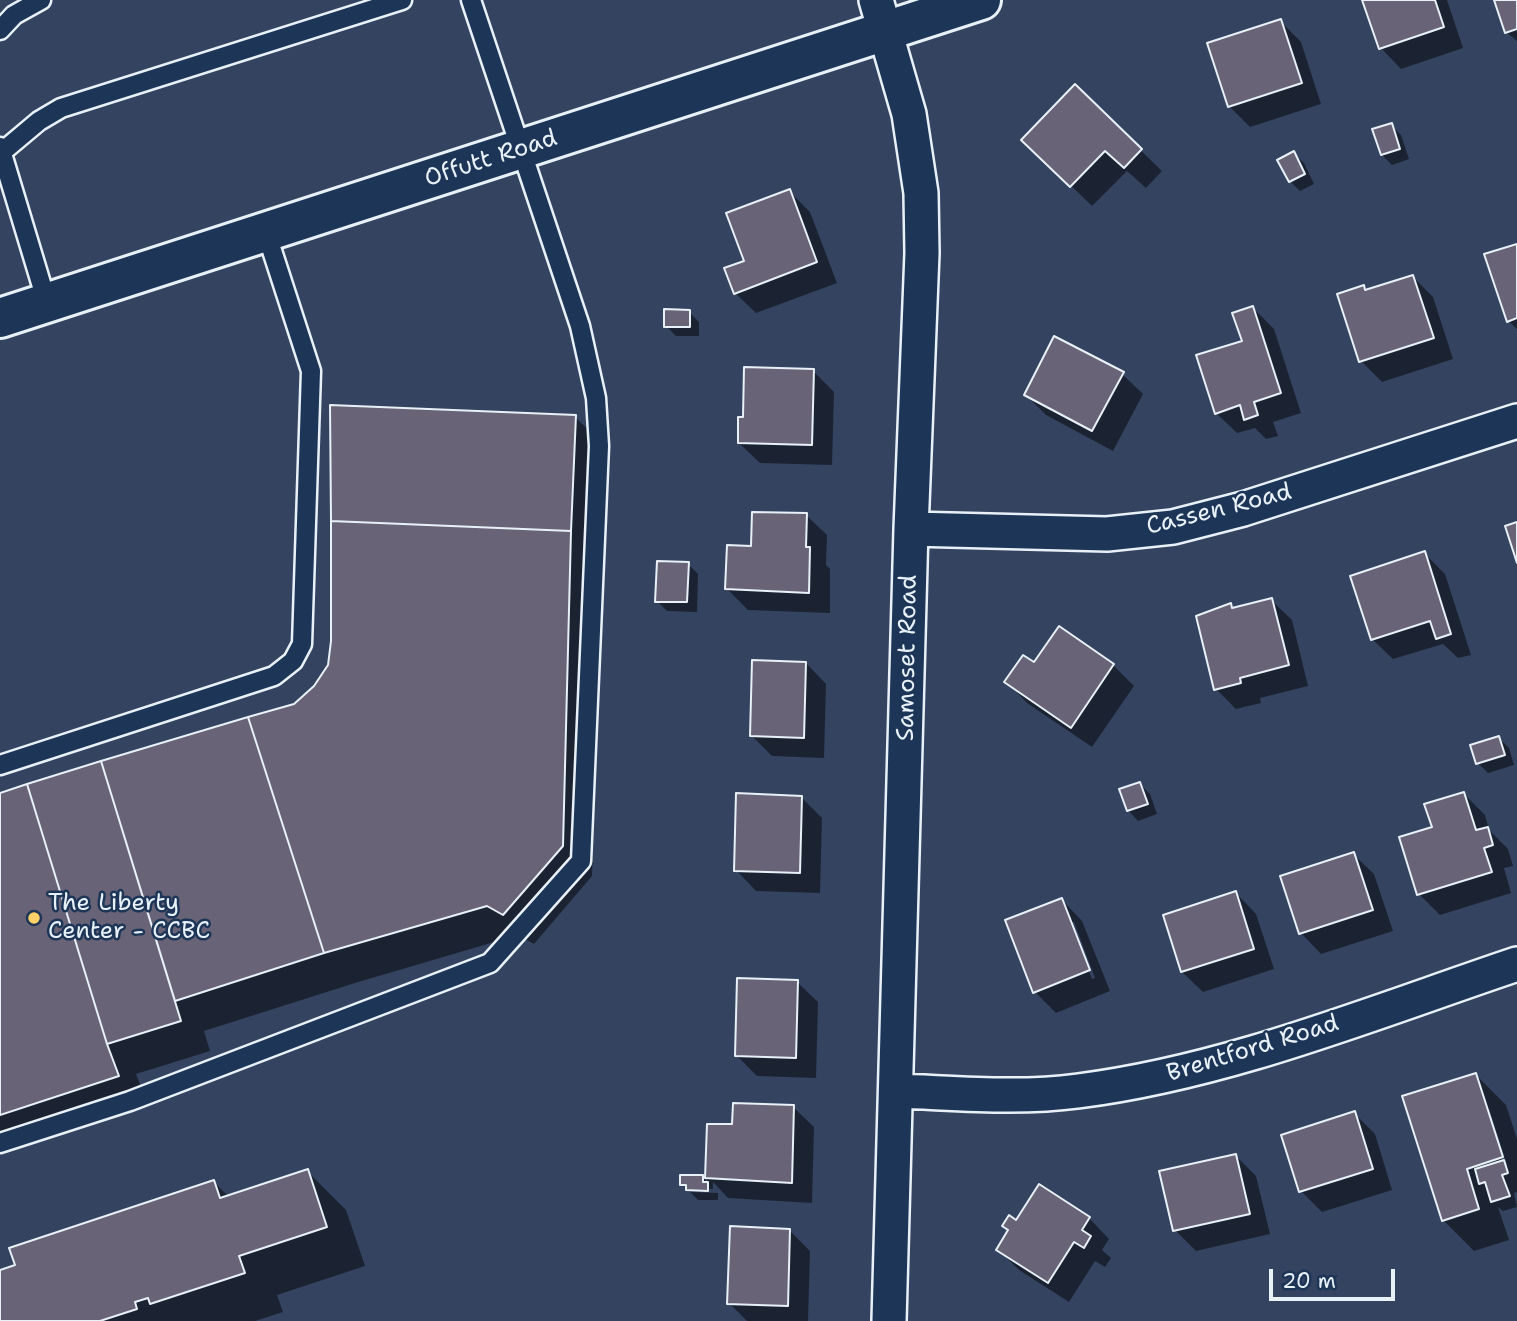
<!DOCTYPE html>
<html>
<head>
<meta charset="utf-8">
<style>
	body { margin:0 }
	#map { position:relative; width:1517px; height:1321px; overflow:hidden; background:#344360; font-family:"Shantell Sans",sans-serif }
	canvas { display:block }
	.scale { position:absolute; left:1269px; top:1269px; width:126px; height:32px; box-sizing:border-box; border:4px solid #e8f1f8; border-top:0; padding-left:9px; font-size:21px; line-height:24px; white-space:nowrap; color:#e8f1f8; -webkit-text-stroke:5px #1d3557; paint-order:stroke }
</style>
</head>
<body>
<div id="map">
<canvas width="1517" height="1321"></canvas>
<div class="scale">20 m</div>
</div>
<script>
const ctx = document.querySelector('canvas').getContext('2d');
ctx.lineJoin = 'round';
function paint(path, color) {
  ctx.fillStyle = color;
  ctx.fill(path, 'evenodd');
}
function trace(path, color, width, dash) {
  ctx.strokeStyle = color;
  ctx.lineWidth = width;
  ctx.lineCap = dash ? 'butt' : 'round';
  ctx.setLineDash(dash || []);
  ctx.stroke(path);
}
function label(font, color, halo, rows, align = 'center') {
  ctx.font = font + ' "Shantell Sans",sans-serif';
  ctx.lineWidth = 5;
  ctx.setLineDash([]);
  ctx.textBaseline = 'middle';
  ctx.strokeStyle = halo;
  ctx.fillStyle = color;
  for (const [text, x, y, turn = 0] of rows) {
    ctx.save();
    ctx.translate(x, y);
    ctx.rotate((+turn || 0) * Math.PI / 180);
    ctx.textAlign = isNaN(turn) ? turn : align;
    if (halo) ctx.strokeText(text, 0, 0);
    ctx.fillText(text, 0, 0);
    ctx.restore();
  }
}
paint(new Path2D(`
	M 1364,0 L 1447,0 L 1463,48 L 1401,69 L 1381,48 Z
	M 1496,0 L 1517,0 L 1517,41 L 1506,32 Z
	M 1280,21 L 1301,42 L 1321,104 L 1250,127 L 1229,106 Z
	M 1075,87 L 1162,171 L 1146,188 L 1127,171 L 1092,206 L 1024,140 Z
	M 1391,125 L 1401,135 L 1409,159 L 1392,165 L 1382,155 Z
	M 1294,153 L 1304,163 L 1314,184 L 1300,191 L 1290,181 Z
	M 789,191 L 810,212 L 837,283 L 756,313 L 735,293 L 746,262 Z
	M 1517,246 L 1517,329 L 1508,321 Z
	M 1413,277 L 1433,297 L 1453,359 L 1382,382 L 1361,361 L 1364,287 L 1368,291 Z
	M 1253,308 L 1274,329 L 1301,413 L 1273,422 L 1278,436 L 1266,439 L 1255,428 L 1237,433 L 1216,413 L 1244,342 Z
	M 689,312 L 699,322 L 699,336 L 676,336 L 666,326 Z
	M 813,371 L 834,392 L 832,465 L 760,463 L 739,443 L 744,419 Z
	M 1122,374 L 1143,394 L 1113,451 L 1046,415 L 1026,395 Z
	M 575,417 L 606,447 L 592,876 L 534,944 L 518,935 L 355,983 L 204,1031 L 210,1051 L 136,1074 L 148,1106 L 0,1155 L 0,794 L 295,706 Z
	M 806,515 L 827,535 L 826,565 L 830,569 L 830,613 L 748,610 L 727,589 Z
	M 1424,553 L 1445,574 L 1471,655 L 1458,658 L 1443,644 L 1393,659 L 1372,639 Z
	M 688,564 L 698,574 L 697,612 L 667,611 L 657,601 Z
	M 1271,600 L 1292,620 L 1308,686 L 1260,698 L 1261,703 L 1236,709 L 1216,689 L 1230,605 L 1234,609 Z
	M 806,663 L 826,684 L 824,758 L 772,756 L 752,736 Z
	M 1034,665 L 1113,665 L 1134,686 L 1092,747 L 1027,703 L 1007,682 Z
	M 1499,738 L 1509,748 L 1514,765 L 1488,773 L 1478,763 Z
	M 1140,784 L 1150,794 L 1157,814 L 1138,821 L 1128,810 Z
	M 1464,794 L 1485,815 L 1489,830 L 1508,849 L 1513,866 L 1504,868 L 1511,893 L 1440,915 L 1419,894 L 1434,828 Z
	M 801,797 L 822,818 L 820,893 L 756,891 L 736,870 Z
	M 1353,854 L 1374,874 L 1393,931 L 1321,954 L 1301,933 Z
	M 1236,893 L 1256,914 L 1274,969 L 1203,992 L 1182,972 Z
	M 1062,900 L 1082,921 L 1110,991 L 1056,1013 L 1035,992 L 1007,921 ZM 1070,922 L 1074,922 L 1095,978 L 1092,979 Z
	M 797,982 L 818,1002 L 816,1078 L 757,1076 L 736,1055 Z
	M 1476,1075 L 1506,1105 L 1517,1139 L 1517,1192 L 1514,1193 L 1517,1207 L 1503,1211 L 1498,1207 L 1509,1240 L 1474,1251 L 1443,1220 ZM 1486,1109 L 1489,1109 L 1507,1165 L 1504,1166 Z
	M 793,1107 L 814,1127 L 812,1203 L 728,1198 L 713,1182 L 713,1189 L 687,1189 L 691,1192 L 718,1193 L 718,1200 L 698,1200 L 682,1184 L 703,1177 L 707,1182 L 708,1125 L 734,1126 Z
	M 1354,1113 L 1375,1134 L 1392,1190 L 1322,1212 L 1301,1191 Z
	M 1236,1156 L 1256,1176 L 1270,1234 L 1196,1251 L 1175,1230 Z
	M 307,1171 L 346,1210 L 365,1266 L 277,1295 L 283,1312 L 255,1321 L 0,1321 L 0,1272 L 214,1182 L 229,1197 Z
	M 1089,1218 L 1109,1239 L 1102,1250 L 1111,1258 L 1105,1267 L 1095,1261 L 1069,1302 L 1019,1270 L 998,1249 L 1017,1222 Z
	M 789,1230 L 810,1251 L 808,1321 L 747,1321 L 729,1303 Z`), '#0007');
const building = new Path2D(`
	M 1362,0 L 1435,0 L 1444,27 L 1379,49 Z
	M 1494,0 L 1517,0 L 1517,29 L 1505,33 Z
	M 1281,19 L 1302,83 L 1228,107 L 1207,43 Z
	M 1075,84 L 1142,149 L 1124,168 L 1105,151 L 1070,187 L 1021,140 Z
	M 1392,123 L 1400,149 L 1381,155 L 1372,129 Z
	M 1294,151 L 1305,174 L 1289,182 L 1277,160 Z
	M 790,189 L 817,262 L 734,294 L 724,268 L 744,261 L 726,213 Z
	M 1517,244 L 1517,318 L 1507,322 L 1484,254 Z
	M 1413,275 L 1434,338 L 1359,362 L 1337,294 L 1364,285 L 1365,290 Z
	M 1253,306 L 1281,393 L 1254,402 L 1258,415 L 1244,420 L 1240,405 L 1215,414 L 1196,355 L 1242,341 L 1232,313 Z
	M 664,309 L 690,310 L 690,327 L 664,327 Z
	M 1054,336 L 1124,372 L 1092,431 L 1024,395 Z
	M 744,367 L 814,369 L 812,445 L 738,443 L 738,417 L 743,417 Z
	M 330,405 L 576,415 L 571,531 L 331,521 Z
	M 752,512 L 807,513 L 806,547 L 810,547 L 809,593 L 725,589 L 727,545 L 751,546 Z
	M 331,521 L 571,531 L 563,846 L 503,915 L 487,906 L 324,953 L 248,717 L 294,704 L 314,686 L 328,665 L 331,641 Z
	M 1517,522 L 1517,563 L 1505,526 Z
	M 1425,551 L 1451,634 L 1436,639 L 1430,621 L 1371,640 L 1350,576 Z
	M 657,561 L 689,562 L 687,602 L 655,602 Z
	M 1272,598 L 1289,665 L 1240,678 L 1241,683 L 1214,690 L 1196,616 L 1231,603 L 1232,608 Z
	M 1059,626 L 1114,664 L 1071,728 L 1004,682 L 1023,655 L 1034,662 Z
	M 752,660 L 806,662 L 804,738 L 750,736 Z
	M 248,717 L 324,953 L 175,1001 L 101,761 Z
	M 1499,736 L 1505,755 L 1476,764 L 1470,745 Z
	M 101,761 L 181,1021 L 107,1044 L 27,784 Z
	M 1140,782 L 1148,804 L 1127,811 L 1119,789 Z
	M 27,784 L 107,1044 L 119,1076 L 0,1115 L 0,793 Z
	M 1464,792 L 1476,830 L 1488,827 L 1493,845 L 1484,848 L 1492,872 L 1417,895 L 1399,837 L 1432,827 L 1424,804 Z
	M 736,793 L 802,796 L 800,873 L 734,871 Z
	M 1354,852 L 1373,910 L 1299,934 L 1280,876 Z
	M 1236,891 L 1254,949 L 1181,972 L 1163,915 Z
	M 1062,898 L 1090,970 L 1033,993 L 1005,920 Z
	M 737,978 L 798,980 L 796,1058 L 735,1056 Z
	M 1476,1073 L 1503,1157 L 1467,1169 L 1479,1209 L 1442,1221 L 1402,1096 Z
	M 733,1103 L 794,1105 L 792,1183 L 705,1178 L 707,1124 L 732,1124 Z
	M 1355,1111 L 1373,1169 L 1299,1192 L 1281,1135 Z
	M 1236,1154 L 1250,1214 L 1173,1231 L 1159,1171 Z
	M 1504,1160 L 1508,1173 L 1502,1175 L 1510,1196 L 1491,1202 L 1485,1182 L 1479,1184 L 1475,1169 Z
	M 308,1169 L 327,1227 L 239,1256 L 245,1273 L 150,1304 L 148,1298 L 135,1302 L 137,1309 L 100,1321 L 0,1321 L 0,1270 L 15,1265 L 9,1248 L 214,1180 L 220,1198 Z
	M 680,1175 L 703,1175 L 703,1182 L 708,1182 L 708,1191 L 686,1190 L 686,1185 L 680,1185 Z
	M 1039,1184 L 1090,1217 L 1082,1230 L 1091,1236 L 1084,1248 L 1074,1242 L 1048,1283 L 996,1250 L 1008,1230 L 1002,1226 L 1009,1215 L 1016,1220 Z
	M 730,1226 L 790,1229 L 788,1306 L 727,1304 Z`);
paint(building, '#686376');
trace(building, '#e8f1f8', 2);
const lane = new Path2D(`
	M 0,30 L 14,15 L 41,0
	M 0,147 L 47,303
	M 2,152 L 39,121 L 61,108 L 402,0
	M 0,765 L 274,676 L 293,661 L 302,644 L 311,371 L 266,232
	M 0,1143 L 130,1101 L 490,963 L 581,861 L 599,446 L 596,398 L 580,326 L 471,0`);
const street = new Path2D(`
	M 876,0 L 909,114 L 921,193 L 922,253 L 911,529 L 889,1321
	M 911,529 L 1107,534 L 1173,527 L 1243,509 L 1517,421
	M 897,1091 C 956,1093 1018,1099 1078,1091 C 1228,1072 1374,1012 1517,964`);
const secondary = new Path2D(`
	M 0,318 L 981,0`);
trace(lane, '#e8f1f8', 23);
trace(street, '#e8f1f8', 38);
trace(secondary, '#e8f1f8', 44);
trace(lane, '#1d3557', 18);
trace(street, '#1d3557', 33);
trace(secondary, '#1d3557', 38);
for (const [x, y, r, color] of [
	[34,918,7,"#ffd166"]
]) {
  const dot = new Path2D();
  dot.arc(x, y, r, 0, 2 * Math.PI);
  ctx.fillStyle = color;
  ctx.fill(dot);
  trace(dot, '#1d3557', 2.5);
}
label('24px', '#e8f1f8', '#1d3557', [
	["Offutt Road",491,159,-18],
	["Cassen Road",1219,510,-14],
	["Samoset Road",908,658,-89],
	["Brentford Road",1253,1049,-17]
]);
label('24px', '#e8f1f8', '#1d3557', [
	["The Liberty",48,904],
	["Center - CCBC",48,932]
], 'left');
</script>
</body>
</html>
